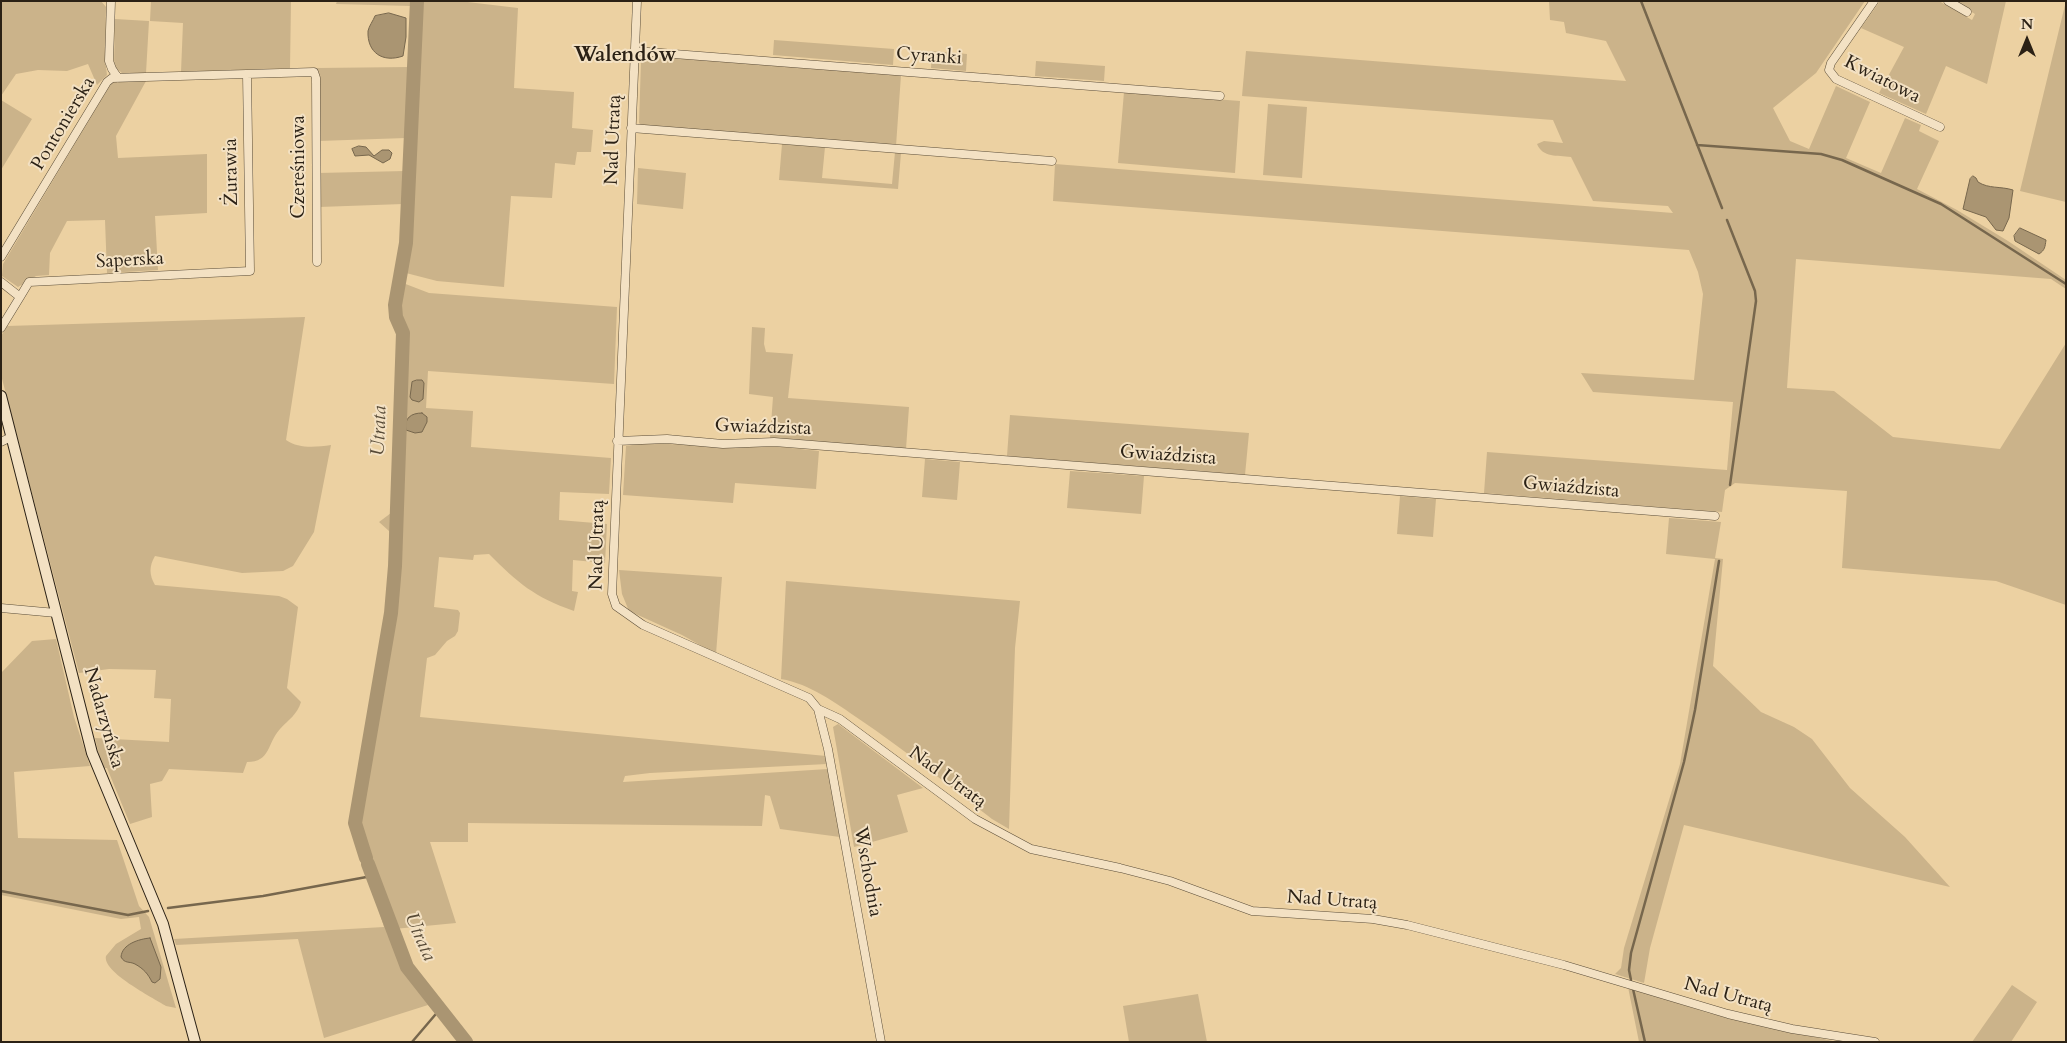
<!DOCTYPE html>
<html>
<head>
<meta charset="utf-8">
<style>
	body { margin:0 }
	#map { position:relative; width:2067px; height:1043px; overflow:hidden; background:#ecd1a2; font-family:Cardo,serif }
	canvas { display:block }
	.frame { position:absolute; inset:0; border:2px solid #2b2115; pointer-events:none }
	.north { position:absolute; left:2002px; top:15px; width:50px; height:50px; -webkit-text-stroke:4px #f3e1c3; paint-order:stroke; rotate:0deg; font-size:14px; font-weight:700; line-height:20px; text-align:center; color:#2b2115 }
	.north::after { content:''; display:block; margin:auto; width:18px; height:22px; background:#2b2115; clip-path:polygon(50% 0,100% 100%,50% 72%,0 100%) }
</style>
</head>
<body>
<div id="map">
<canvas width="2067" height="1043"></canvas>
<div class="frame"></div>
<div class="north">N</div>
</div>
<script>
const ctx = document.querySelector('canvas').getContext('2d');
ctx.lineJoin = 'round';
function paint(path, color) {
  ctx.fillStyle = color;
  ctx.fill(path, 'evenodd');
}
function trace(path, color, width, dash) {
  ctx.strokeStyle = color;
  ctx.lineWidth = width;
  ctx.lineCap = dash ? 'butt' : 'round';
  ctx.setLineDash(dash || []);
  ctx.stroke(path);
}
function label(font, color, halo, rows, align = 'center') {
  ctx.font = font + ' Cardo,serif';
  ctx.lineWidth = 4;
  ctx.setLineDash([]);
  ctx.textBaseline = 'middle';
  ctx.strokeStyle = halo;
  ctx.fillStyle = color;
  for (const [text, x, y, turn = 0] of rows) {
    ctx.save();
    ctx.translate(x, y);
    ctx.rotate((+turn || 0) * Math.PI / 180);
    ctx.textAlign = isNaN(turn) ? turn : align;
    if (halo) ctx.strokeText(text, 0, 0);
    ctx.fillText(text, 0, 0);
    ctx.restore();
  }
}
paint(new Path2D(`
	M 1,1 L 101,1 L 106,7 L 105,59 L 107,75 L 97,85 L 88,64 L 67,71 L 38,70 L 16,74 L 1,96 Z
	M 151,1 L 291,1 L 290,68 L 181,72 L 183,23 L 150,21 Z
	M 337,1 L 459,1 L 518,8 L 514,88 L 574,92 L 572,128 L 593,130 L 591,152 L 577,152 L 575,165 L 555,163 L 552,198 L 511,196 L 504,287 L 437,281 L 406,273 L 403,283 L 429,293 L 617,307 L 614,384 L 428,371 L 426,408 L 473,411 L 471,447 L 611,458 L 609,494 L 560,492 L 559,520 L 607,524 L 605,563 L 573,560 L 572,591 L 578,592 L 574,611 C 534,597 518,583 489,554 L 474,555 L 473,560 L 439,557 L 434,607 L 458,610 L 460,613 L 458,631 L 455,636 L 447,641 L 435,655 L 427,658 L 420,717 L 826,756 L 827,764 L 650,773 L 625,776 L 623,782 L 828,769 L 840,837 L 780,829 L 770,796 L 765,795 L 762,826 L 468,823 L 468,842 L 430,842 L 456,923 L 394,929 L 410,963 L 474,1042 L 460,1042 L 428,1005 L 324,1038 L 298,939 L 176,945 L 174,939 L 384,927 L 352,823 L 387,613 L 391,549 L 389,531 L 379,522 L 391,513 L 399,340 L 391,311 L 398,272 L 403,204 L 319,207 L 318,173 L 405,171 L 406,138 L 318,141 L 317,68 L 409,67 L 412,6 L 336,4 Z
	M 1549,1 L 1865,1 L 1816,73 L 1773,108 L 1790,141 L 1809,149 L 1836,86 L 1870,102 L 1846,158 L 1881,173 L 1905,118 L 1921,125 L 1919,131 L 1939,141 L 1917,189 L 1957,210 L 2008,241 L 2066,280 L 2066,289 L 2051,279 L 1796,259 L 1787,388 L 1834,391 L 1893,437 L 2000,449 L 2066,343 L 2066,605 L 1996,581 L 1842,568 L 1847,491 L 1735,483 L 1725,490 L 1722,512 L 1484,493 L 1487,452 L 1727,470 L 1733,402 L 1593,392 L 1581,373 L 1694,380 L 1703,294 L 1698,272 L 1689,250 L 1053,201 L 1055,164 L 1673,213 L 1668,206 L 1593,201 L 1571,157 C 1557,155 1543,158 1537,144 L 1544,141 L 1563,143 L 1553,120 L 1242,96 L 1246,51 L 1626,81 L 1606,41 L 1566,33 L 1564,22 L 1550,20 Z
	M 1880,1 L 1939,1 L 1972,20 L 1975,14 L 1954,1 L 2006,1 L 1987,84 L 1946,66 L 1926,114 L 1879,93 L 1904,47 L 1861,28 Z
	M 2066,1 L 2066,202 L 2020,191 Z
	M 115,19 L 149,21 L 146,73 L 123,74 L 114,66 Z
	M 774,40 L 894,49 L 893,65 L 773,55 Z
	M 932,51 L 967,54 L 966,71 L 931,68 Z
	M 662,57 L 901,75 L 896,146 L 642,126 L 639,123 L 641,61 L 649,58 Z
	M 1036,61 L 1105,66 L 1104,81 L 1035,76 Z
	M 122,81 L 146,81 L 116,136 L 118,158 L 207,154 L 207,213 L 155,216 L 158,270 L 107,273 L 105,220 L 67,221 L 50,253 L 49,275 L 36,276 L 18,287 L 2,276 L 3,264 L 112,82 Z
	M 1124,92 L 1240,101 L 1235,173 L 1118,163 Z
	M 1,100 L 32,119 L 1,170 Z
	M 1268,104 L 1307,107 L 1302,178 L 1263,175 Z
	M 782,144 L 825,147 L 822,178 L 892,184 L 895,152 L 901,153 L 898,189 L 779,180 Z
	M 638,168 L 686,173 L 683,209 L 637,204 Z
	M 305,317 L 286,440 C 299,449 316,447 331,445 L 314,532 L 293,566 L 283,571 L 242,573 L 155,556 C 149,566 149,575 155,585 L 279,596 L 287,599 L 298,607 L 287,688 L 301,702 C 297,715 289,719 280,729 C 267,743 271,762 247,762 L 243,773 L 169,769 L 162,781 L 150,784 L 152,817 L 130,824 L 107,768 L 102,768 L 95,738 L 169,742 L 171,699 L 154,698 L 156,670 L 109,669 L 79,673 L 1,375 L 1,336 L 7,326 Z
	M 752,327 L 765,328 L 764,344 L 766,352 L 793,354 L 788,398 L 909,407 L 906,449 L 770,438 L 773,397 L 749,394 Z
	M 1010,415 L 1249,433 L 1245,475 L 1007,456 Z
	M 645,443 L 736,447 L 782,447 L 819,451 L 816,489 L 735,483 L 733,503 L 623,495 L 626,446 Z
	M 925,459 L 960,462 L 957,500 L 922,497 Z
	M 1070,471 L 1144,476 L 1141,514 L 1067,508 Z
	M 1400,496 L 1436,499 L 1433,537 L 1397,534 Z
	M 1669,518 L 1721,522 L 1715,558 L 1723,559 L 1713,666 L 1761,712 L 1794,727 L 1812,739 L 1850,788 L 1905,837 L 1950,887 L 1684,825 L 1650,948 L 1644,983 L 1615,974 L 1621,968 L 1624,948 L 1680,764 L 1715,559 L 1666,554 Z
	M 619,570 L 722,577 L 716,654 L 682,635 L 629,611 L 622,594 Z
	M 786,581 L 1020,601 L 1015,648 L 1009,829 L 992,819 C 948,785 905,750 859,719 C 836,703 810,684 781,679 Z
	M 56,639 L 74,717 L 90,766 L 14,772 L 18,838 L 117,840 L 139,906 L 149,917 L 176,1008 L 166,1006 C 152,997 102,972 106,956 L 116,944 L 141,929 L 139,917 L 121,919 L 1,895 L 1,673 L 32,641 Z
	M 838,724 L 923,788 L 897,795 L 908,832 L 854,847 L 833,727 Z
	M 2012,985 L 2037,1002 L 2011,1042 L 1972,1042 Z
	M 1628,987 L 1708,1013 L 1837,1042 L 1639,1042 Z
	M 1198,994 L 1207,1042 L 1129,1042 L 1123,1006 Z`), '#cbb38a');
const water = new Path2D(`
	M 389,13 L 406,18 L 406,37 L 403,56 C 383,63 367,53 368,31 C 369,26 373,21 375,16 Z
	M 359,146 L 366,147 L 374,156 L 382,150 L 389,150 L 392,153 L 390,159 L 383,163 L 369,155 L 355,156 L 352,149 Z
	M 1973,176 L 1976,178 L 1978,182 C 1989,189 2000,186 2013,190 L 2009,218 L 2003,231 L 1996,230 L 1986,217 L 1963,209 L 1970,179 Z
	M 2020,228 L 2046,240 C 2045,247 2045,250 2039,254 L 2015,241 L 2014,236 Z
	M 417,380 L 422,380 L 424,383 L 423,399 L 419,402 L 412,400 L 410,397 L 412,382 Z
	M 422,413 L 427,417 L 427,422 L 422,432 L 415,433 L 406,430 C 404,418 411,413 422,413 Z
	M 150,938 L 161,967 L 160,979 L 155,983 L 152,982 C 148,974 144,969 135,964 C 129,961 125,964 121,957 C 122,944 139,939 150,938 Z`);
paint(water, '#aa9572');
trace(water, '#77674d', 1);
trace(new Path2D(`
	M 1641,1 L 1722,208
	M 1697,145 L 1821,154 L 1842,160 L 1941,204 L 2066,284
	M 1727,220 L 1755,291 L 1756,301 L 1730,485
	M 1,891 L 128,915 L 148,911
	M 168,908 L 263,896 L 372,876
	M 1631,980 L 1629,970 L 1631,953 L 1684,762 L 1695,710 L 1719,561
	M 1633,989 L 1645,1042
	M 412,1042 L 441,1008`), '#77674d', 2.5);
trace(new Path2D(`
	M 366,858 L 355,823 L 391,613 L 395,566 L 403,333 L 396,317 L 395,305 L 406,243 L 417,1
	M 368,864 L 407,967 L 466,1042`), '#aa9572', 14);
const street = new Path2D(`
	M 111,1 L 109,61 L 112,69 L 118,78
	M 637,1 L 612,594 L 616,606 L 643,625 L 809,698 L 818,709 L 840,719 L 975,819 L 1031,849 L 1120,868 L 1170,881 L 1252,911 L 1373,919 L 1407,925 L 1564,965 L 1728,1014 L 1792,1029 L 1875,1042
	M 1874,1 L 1831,63 L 1829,70 L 1836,79 L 1940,127
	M 1948,1 L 1967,12
	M 635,51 L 1220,96
	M 631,128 L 1052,161
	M 1,257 L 107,82 L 112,78 L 314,72 L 316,78 L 317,262
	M 1,282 L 20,297 L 1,328
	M 20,297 L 29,282 L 250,271 L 247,74
	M 617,441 L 667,439 L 723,444 L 774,442 L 1715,516
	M 1,442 L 11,437
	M 1,608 L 56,613
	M 818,709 L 828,749 L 881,1042`);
const secondary = new Path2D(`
	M 1,396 L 92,753 L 163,924 L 195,1042`);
trace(street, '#5b4d38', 9);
trace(secondary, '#2b2115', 12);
trace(street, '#f3e1c3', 8);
trace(secondary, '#f3e1c3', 10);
label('19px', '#2b2115', '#f3e1c3', [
	["Cyranki",929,57,4],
	["Kwiatowa",1882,80,27],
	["Pontonierska",64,124,-59],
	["Nad Utratą",614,140,-88],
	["Czereśniowa",300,167,-90],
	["Żurawia",232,172,-91],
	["Saperska",130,261,-3],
	["Gwiaździsta",763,428,2],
	["Gwiaździsta",1168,456,4],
	["Gwiaździsta",1571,488,5],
	["Nad Utratą",598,545,-89],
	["Nadarzyńska",103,718,74],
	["Nad Utratą",947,778,36],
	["Wschodnia",867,872,80],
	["Nad Utratą",1332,901,4],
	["Nad Utratą",1728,996,15]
]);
label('italic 20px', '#574a36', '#f3e1c3', [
	["Utrata",380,431,-88],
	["Utrata",419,937,66]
]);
label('bold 21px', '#2b2115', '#f3e1c3', [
	["Walendów",625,56]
]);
</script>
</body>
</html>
